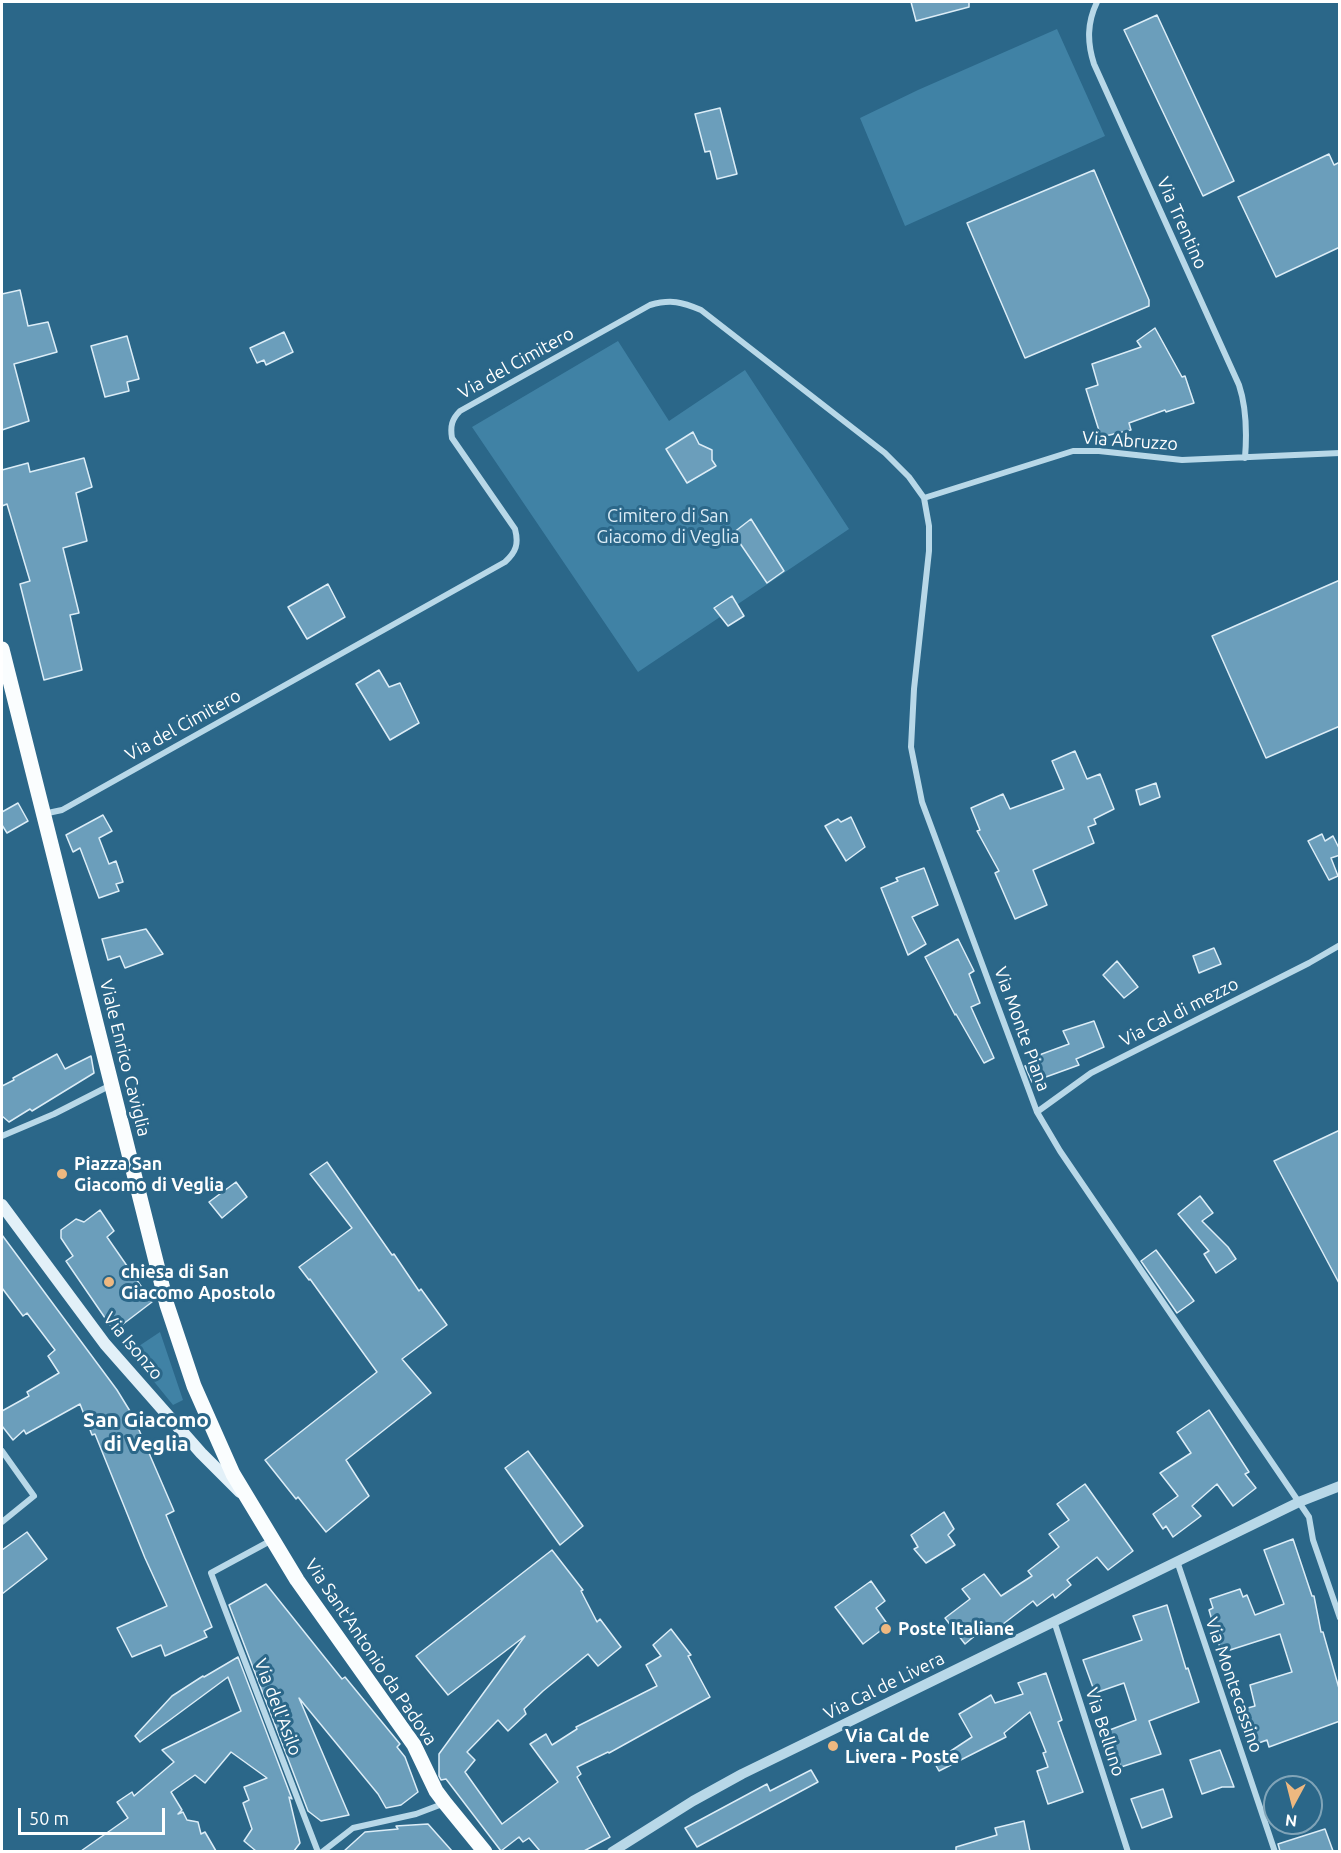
<!DOCTYPE html>
<html>
<head>
<meta charset="utf-8">
<style>
	body { margin:0 }
	#map { position:relative; width:1341px; height:1853px; overflow:hidden; background:#2b6789; font-family:Ubuntu,sans-serif }
	canvas { display:block }
	.frame { position:absolute; inset:0; border:3px solid #fff; pointer-events:none }
	.north { position:absolute; left:1263px; top:1775px; width:60px; height:60px; box-sizing:border-box; background:#2b6789; border:2px solid #80a4b8; border-radius:50%; rotate:187deg; font-size:16px; font-weight:700; line-height:24px; text-align:center; color:#fff }
	.north::after { content:''; display:block; margin:auto; width:21px; height:27px; background:#eeb880; clip-path:polygon(50% 0,100% 100%,50% 72%,0 100%) }
	.scale { position:absolute; left:18px; top:1808px; width:147px; height:27px; box-sizing:border-box; border:3px solid #fff; border-top:0; padding-left:8px; font-size:18px; line-height:21px; white-space:nowrap; color:#fff; -webkit-text-stroke:4px #2b6789; paint-order:stroke }
</style>
</head>
<body>
<div id="map">
<canvas width="1341" height="1853"></canvas>
<div class="frame"></div>
<div class="north">N</div>
<div class="scale">50 m</div>
</div>
<script>
const ctx = document.querySelector('canvas').getContext('2d');
ctx.lineJoin = 'round';
function paint(path, color) {
  ctx.fillStyle = color;
  ctx.fill(path, 'evenodd');
}
function trace(path, color, width, dash) {
  ctx.strokeStyle = color;
  ctx.lineWidth = width;
  ctx.lineCap = dash ? 'butt' : 'round';
  ctx.setLineDash(dash || []);
  ctx.stroke(path);
}
function label(font, color, halo, rows, align = 'center') {
  ctx.font = font + ' Ubuntu,sans-serif';
  ctx.lineWidth = 6;
  ctx.setLineDash([]);
  ctx.textBaseline = 'middle';
  ctx.strokeStyle = halo;
  ctx.fillStyle = color;
  for (const [text, x, y, turn = 0] of rows) {
    ctx.save();
    ctx.translate(x, y);
    ctx.rotate((+turn || 0) * Math.PI / 180);
    ctx.textAlign = isNaN(turn) ? turn : align;
    if (halo) ctx.strokeText(text, 0, 0);
    ctx.fillText(text, 0, 0);
    ctx.restore();
  }
}
paint(new Path2D(`
	M 1057,29 L 1105,136 L 905,226 L 860,118 L 918,90 Z
	M 618,341 L 669,421 L 745,370 L 849,529 L 738,604 L 744,616 L 728,626 L 720,617 L 638,672 L 472,427 Z
	M 160,1332 L 183,1400 L 173,1405 L 130,1352 Z`), '#4082a5');
const building = new Path2D(`
	M 911,2 L 969,2 L 969,7 L 916,21 Z
	M 1157,15 L 1234,181 L 1203,196 L 1124,30 Z
	M 720,108 L 737,174 L 717,179 L 710,151 L 705,152 L 695,114 Z
	M 1329,154 L 1334,165 L 1340,162 L 1340,247 L 1276,277 L 1238,197 Z
	M 1094,170 L 1149,300 L 1149,306 L 1025,358 L 967,223 Z
	M 20,290 L 28,326 L 48,322 L 57,352 L 14,364 L 29,421 L 2,430 L 2,294 Z
	M 1155,328 L 1182,377 L 1185,376 L 1194,403 L 1166,412 L 1165,410 L 1129,423 L 1131,430 L 1101,437 L 1086,389 L 1098,385 L 1092,364 L 1141,347 L 1137,341 Z
	M 284,332 L 293,352 L 266,365 L 264,360 L 257,363 L 250,348 Z
	M 127,336 L 139,379 L 127,382 L 129,391 L 105,397 L 91,346 Z
	M 693,432 L 699,444 L 712,450 L 712,460 L 716,466 L 687,483 L 666,449 Z
	M 84,458 L 92,487 L 76,493 L 87,541 L 63,548 L 79,613 L 70,615 L 82,670 L 44,680 L 20,584 L 30,581 L 7,504 L 2,506 L 2,470 L 28,463 L 30,472 Z
	M 751,519 L 784,571 L 767,583 L 733,533 Z
	M 1340,580 L 1340,726 L 1266,758 L 1212,636 Z
	M 328,584 L 345,617 L 307,639 L 288,607 Z
	M 732,596 L 744,616 L 728,626 L 714,608 Z
	M 379,670 L 389,687 L 400,683 L 419,723 L 390,740 L 356,684 Z
	M 1075,751 L 1087,779 L 1100,774 L 1114,809 L 1094,819 L 1096,824 L 1088,827 L 1094,843 L 1033,870 L 1047,905 L 1015,919 L 995,873 L 999,871 L 977,831 L 980,830 L 971,808 L 1003,794 L 1010,809 L 1064,789 L 1052,761 Z
	M 1156,783 L 1160,797 L 1140,805 L 1136,790 Z
	M 18,803 L 28,821 L 7,833 L 2,825 L 2,812 Z
	M 103,815 L 112,831 L 99,838 L 109,864 L 116,861 L 123,882 L 116,884 L 119,891 L 99,898 L 80,848 L 73,852 L 66,835 Z
	M 851,817 L 865,847 L 846,861 L 825,826 L 838,819 L 841,822 Z
	M 1322,834 L 1325,841 L 1333,836 L 1340,850 L 1340,855 L 1331,858 L 1338,876 L 1329,880 L 1308,841 Z
	M 924,868 L 938,905 L 912,917 L 926,944 L 908,955 L 881,888 L 898,881 L 896,878 Z
	M 146,929 L 163,954 L 125,968 L 120,956 L 108,960 L 102,939 Z
	M 958,939 L 974,971 L 969,974 L 980,1003 L 971,1007 L 994,1058 L 984,1063 L 956,1014 L 955,1015 L 925,957 Z
	M 1214,948 L 1221,964 L 1199,973 L 1193,956 Z
	M 1117,961 L 1138,987 L 1124,998 L 1103,975 Z
	M 1094,1021 L 1104,1047 L 1076,1059 L 1079,1065 L 1032,1082 L 1025,1066 L 1033,1063 L 1031,1058 L 1069,1044 L 1063,1031 Z
	M 57,1054 L 65,1069 L 91,1056 L 94,1073 L 32,1111 L 30,1109 L 9,1122 L 2,1116 L 2,1086 L 14,1080 L 13,1078 Z
	M 1340,1130 L 1340,1285 L 1274,1161 Z
	M 327,1162 L 392,1255 L 394,1254 L 419,1291 L 421,1289 L 447,1325 L 402,1359 L 431,1393 L 346,1460 L 369,1496 L 326,1532 L 298,1497 L 296,1499 L 265,1460 L 377,1372 L 310,1279 L 309,1280 L 299,1267 L 352,1228 L 310,1174 Z
	M 236,1182 L 247,1197 L 222,1218 L 209,1202 Z
	M 1200,1196 L 1213,1213 L 1202,1221 L 1228,1247 L 1236,1259 L 1216,1273 L 1204,1254 L 1209,1251 L 1178,1214 Z
	M 100,1210 L 114,1231 L 107,1237 L 152,1302 L 114,1331 L 66,1261 L 73,1256 L 61,1238 L 61,1230 L 76,1219 L 84,1222 Z
	M 2,1235 L 117,1390 L 133,1416 L 174,1511 L 166,1515 L 212,1627 L 204,1631 L 207,1637 L 165,1656 L 161,1645 L 132,1657 L 117,1628 L 167,1606 L 145,1558 L 95,1434 L 92,1435 L 80,1404 L 26,1434 L 24,1430 L 13,1440 L 2,1426 L 2,1411 L 29,1396 L 27,1392 L 59,1373 L 48,1356 L 55,1350 L 27,1313 L 23,1316 L 2,1288 Z
	M 1156,1250 L 1194,1301 L 1177,1313 L 1141,1261 Z
	M 1209,1410 L 1249,1472 L 1245,1474 L 1256,1488 L 1233,1506 L 1217,1484 L 1192,1506 L 1201,1516 L 1173,1537 L 1166,1526 L 1163,1529 L 1153,1514 L 1178,1496 L 1160,1473 L 1191,1453 L 1177,1432 Z
	M 528,1451 L 583,1526 L 560,1545 L 505,1468 Z
	M 1085,1484 L 1133,1551 L 1108,1570 L 1097,1557 L 1067,1580 L 1071,1585 L 1055,1598 L 1053,1594 L 1037,1606 L 1033,1601 L 994,1631 L 989,1624 L 965,1644 L 945,1618 L 970,1599 L 962,1589 L 984,1574 L 1001,1596 L 1032,1576 L 1028,1571 L 1059,1547 L 1049,1534 L 1069,1520 L 1057,1504 Z
	M 944,1512 L 954,1529 L 948,1535 L 955,1545 L 926,1563 L 914,1549 L 918,1547 L 911,1535 Z
	M 27,1532 L 47,1559 L 2,1594 L 2,1550 Z
	M 1293,1539 L 1312,1596 L 1314,1596 L 1321,1632 L 1323,1632 L 1340,1692 L 1340,1721 L 1269,1747 L 1267,1740 L 1256,1744 L 1244,1709 L 1255,1706 L 1250,1685 L 1292,1672 L 1280,1634 L 1230,1650 L 1229,1646 L 1220,1648 L 1209,1610 L 1213,1608 L 1210,1599 L 1240,1589 L 1243,1597 L 1247,1595 L 1255,1615 L 1284,1604 L 1264,1550 Z
	M 552,1550 L 583,1590 L 581,1591 L 597,1622 L 600,1619 L 621,1647 L 598,1666 L 588,1654 L 543,1691 L 524,1709 L 526,1714 L 508,1731 L 498,1720 L 467,1752 L 475,1760 L 465,1772 L 502,1824 L 558,1782 L 530,1744 L 546,1734 L 552,1745 L 577,1729 L 576,1727 L 657,1686 L 646,1665 L 661,1656 L 653,1645 L 671,1629 L 691,1655 L 688,1656 L 710,1697 L 609,1753 L 608,1752 L 577,1767 L 581,1774 L 577,1777 L 610,1837 L 584,1851 L 540,1851 L 529,1838 L 523,1842 L 519,1837 L 501,1851 L 446,1779 L 441,1780 L 439,1776 L 439,1754 L 525,1636 L 448,1695 L 416,1656 Z
	M 871,1581 L 885,1601 L 876,1608 L 888,1625 L 863,1644 L 835,1607 Z
	M 266,1584 L 342,1679 L 345,1677 L 400,1744 L 397,1747 L 405,1757 L 418,1792 L 401,1805 L 386,1808 L 378,1794 L 299,1698 L 349,1815 L 321,1821 L 308,1811 L 229,1605 Z
	M 1167,1605 L 1186,1669 L 1188,1668 L 1199,1702 L 1149,1721 L 1161,1754 L 1121,1767 L 1107,1731 L 1136,1720 L 1124,1683 L 1095,1693 L 1083,1660 L 1142,1640 L 1133,1616 Z
	M 238,1657 L 292,1799 L 289,1797 L 300,1843 L 294,1851 L 256,1851 L 244,1841 L 252,1829 L 243,1803 L 249,1800 L 244,1787 L 267,1778 L 231,1752 L 205,1783 L 195,1775 L 171,1792 L 182,1810 L 178,1814 L 183,1812 L 187,1820 L 198,1822 L 201,1834 L 205,1832 L 216,1851 L 81,1851 L 128,1818 L 117,1802 L 132,1792 L 134,1796 L 174,1762 L 162,1750 L 241,1711 L 228,1677 L 140,1742 L 135,1736 L 172,1696 L 203,1676 L 204,1677 Z
	M 1046,1673 L 1062,1720 L 1058,1722 L 1083,1792 L 1048,1804 L 1037,1771 L 1048,1767 L 1043,1753 L 1046,1752 L 1030,1712 L 1004,1733 L 1006,1737 L 939,1771 L 934,1762 L 972,1737 L 959,1714 L 991,1695 L 995,1703 L 1023,1694 L 1018,1683 Z
	M 1220,1750 L 1234,1787 L 1222,1787 L 1202,1794 L 1190,1760 Z
	M 811,1770 L 818,1782 L 697,1847 L 685,1828 L 767,1784 L 770,1791 Z
	M 1163,1789 L 1172,1817 L 1142,1828 L 1131,1799 Z
	M 1024,1821 L 1030,1851 L 956,1851 L 956,1847 L 997,1835 L 995,1828 Z
	M 428,1824 L 452,1851 L 344,1851 L 365,1832 L 398,1829 L 396,1826 Z
	M 1325,1829 L 1333,1851 L 1280,1851 L 1278,1844 Z`);
paint(building, '#6b9ebb');
trace(building, '#dcedf7', 1.5);
trace(new Path2D(`
	M 1097,2 C 1087,23 1087,42 1094,64 L 1239,385 C 1247,409 1247,433 1245,458
	M 924,498 L 1073,451 L 1099,451 L 1182,460 L 1340,453
	M 43,814 L 62,810 L 505,562 C 516,552 519,544 515,529 L 452,438 C 450,426 452,419 460,411 L 650,305 C 671,299 682,302 701,310 L 885,453 L 909,477 L 924,498 L 929,526 L 929,551 L 914,689 L 911,747 L 922,802 L 1037,1112 L 1060,1151 L 1309,1517 L 1313,1540 L 1340,1618
	M 1037,1112 L 1091,1073 L 1309,963 L 1340,945
	M 2,1136 L 54,1114 L 111,1085
	M 2,1451 L 34,1496 L 2,1522
	M 272,1540 L 211,1573 L 318,1852
	M 1177,1561 L 1275,1852
	M 1054,1621 L 1128,1852
	M 322,1852 L 353,1828 L 416,1814 L 445,1803`), '#b8d8e8', 6);
trace(new Path2D(`
	M 612,1852 L 693,1801 L 742,1774 L 1299,1502 L 1340,1486`), '#b8d8e8', 10);
trace(new Path2D(`
	M 2,1205 L 105,1344 L 201,1453 L 240,1492`), '#e2f0f8', 12);
trace(new Path2D(`
	M 2,649 L 167,1305 L 194,1386 L 233,1474 L 297,1580 L 414,1745 L 436,1791 L 445,1803 L 485,1852`), '#fafdfe', 15);
for (const [x, y, r, color] of [
	[62,1174,6,"#eeb880"],
	[109,1282,6,"#eeb880"],
	[886,1629,6,"#eeb880"],
	[833,1746,6,"#eeb880"]
]) {
  const dot = new Path2D();
  dot.arc(x, y, r, 0, 2 * Math.PI);
  ctx.fillStyle = color;
  ctx.fill(dot);
  trace(dot, '#2b6789', 2);
}
label('18px', '#fff', '#2b6789', [
	["Via Trentino",1182,223,66],
	["Via del Cimitero",516,363,-29],
	["Via Abruzzo",1130,441,4],
	["Via del Cimitero",183,725,-29],
	["Via Cal di mezzo",1179,1012,-27],
	["Via Monte Piana",1022,1029,70],
	["Viale Enrico Caviglia",125,1058,76],
	["Via Isonzo",133,1346,50],
	["Via Sant'Antonio da Padova",371,1652,56],
	["Via Montecassino",1234,1685,71],
	["Via Cal de Livera",884,1686,-26],
	["Via dell'Asilo",278,1707,69],
	["Via Belluno",1105,1732,72]
]);
label('18px', '#dcedf7', '#2b6789', [
	["Cimitero di San",668,516],
	["Giacomo di Veglia",668,537]
]);
label('bold 18px', '#fff', '#2b6789', [
	["Piazza San",74,1164],
	["Giacomo di Veglia",74,1185],
	["chiesa di San",121,1272],
	["Giacomo Apostolo",121,1293],
	["Poste Italiane",898,1629],
	["Via Cal de",845,1736],
	["Livera - Poste",845,1757]
], 'left');
label('bold 21px', '#fff', '#2b6789', [
	["San Giacomo",146,1420],
	["di Veglia",146,1444]
]);
</script>
</body>
</html>
